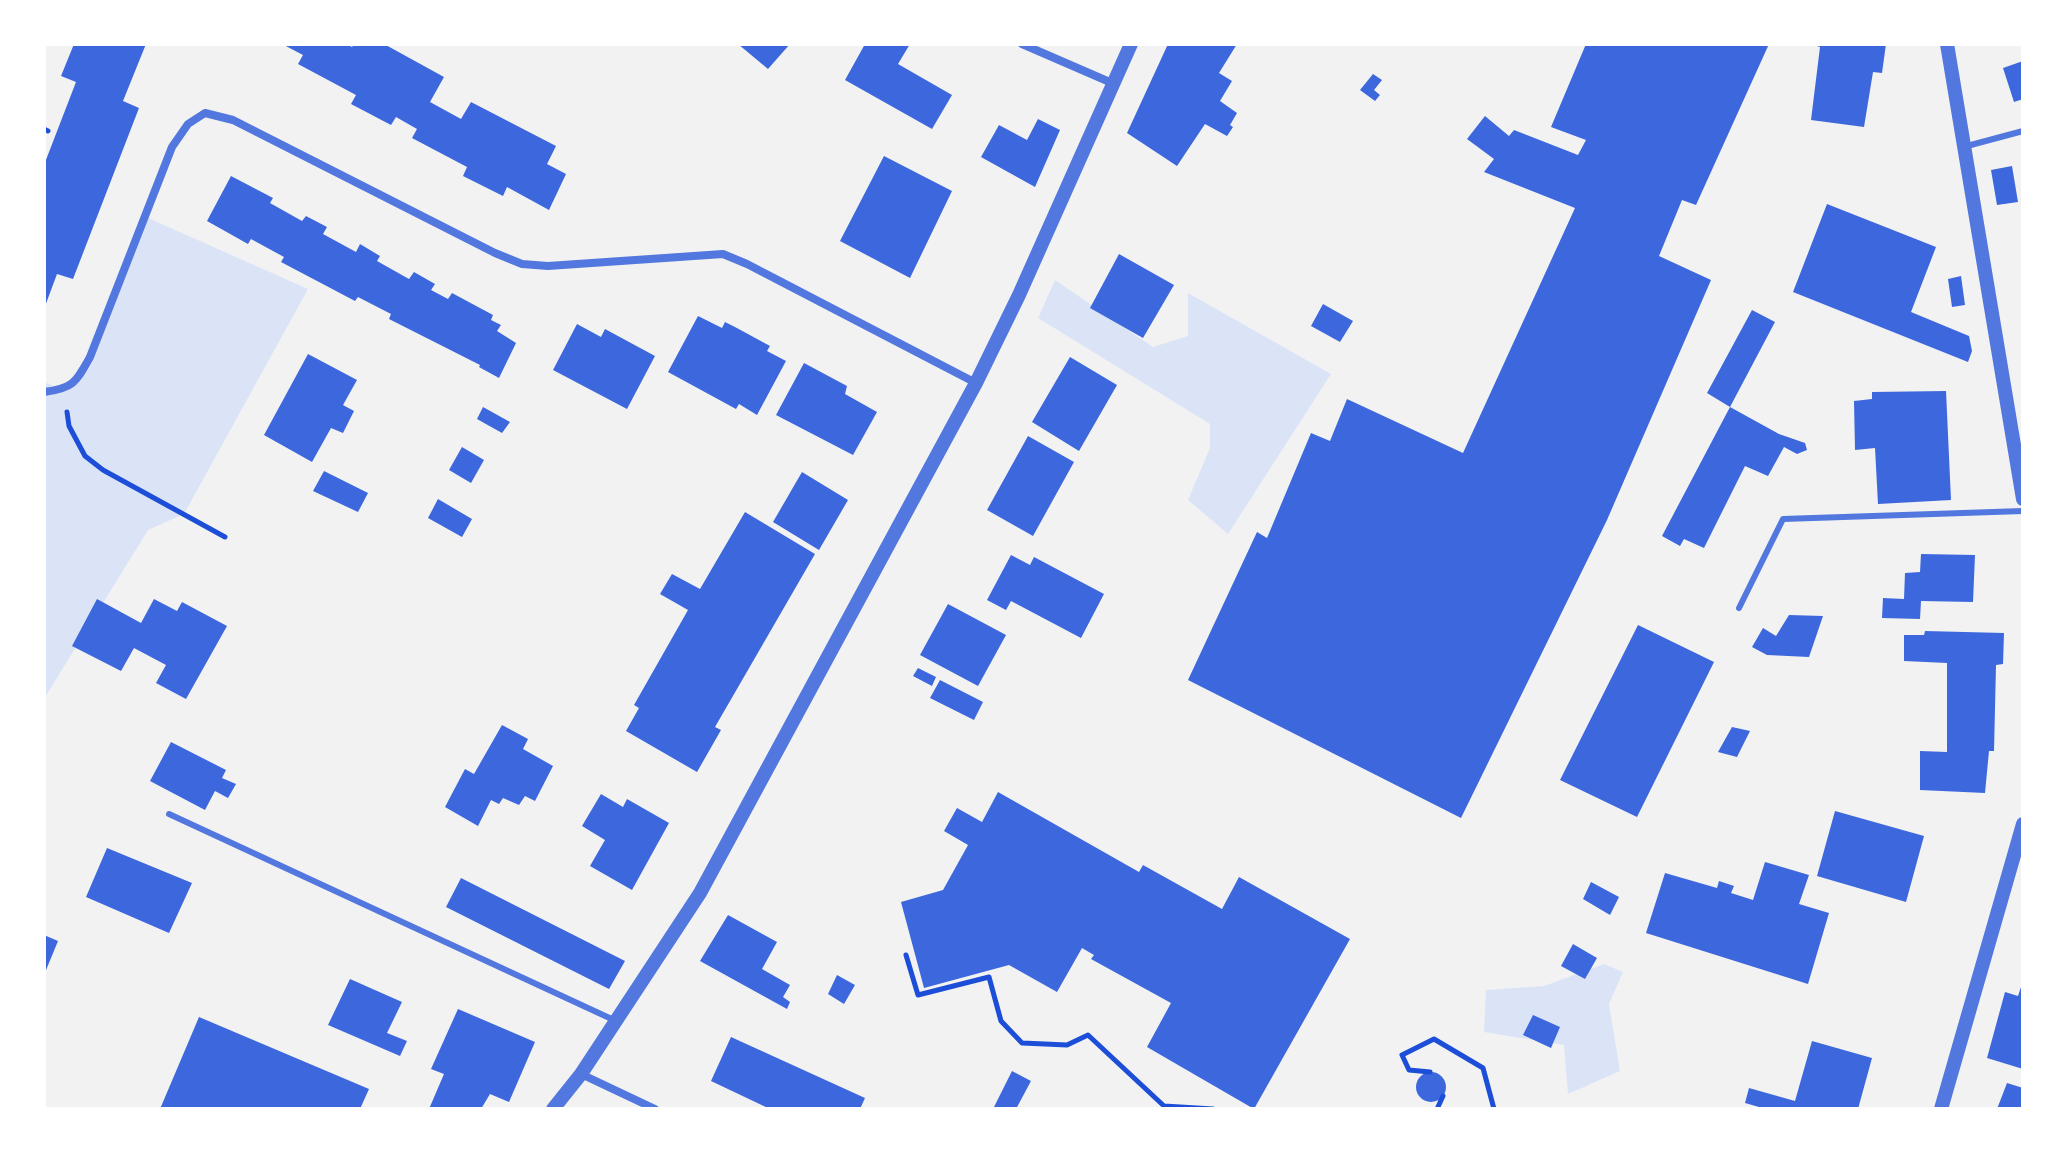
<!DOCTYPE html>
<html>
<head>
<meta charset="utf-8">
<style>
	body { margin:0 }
	#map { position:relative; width:2067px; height:1153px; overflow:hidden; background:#f2f2f2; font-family:Spectral,serif }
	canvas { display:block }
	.frame { position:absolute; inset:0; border:46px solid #fff; pointer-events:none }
</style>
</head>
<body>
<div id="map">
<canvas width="2067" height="1153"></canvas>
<div class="frame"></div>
</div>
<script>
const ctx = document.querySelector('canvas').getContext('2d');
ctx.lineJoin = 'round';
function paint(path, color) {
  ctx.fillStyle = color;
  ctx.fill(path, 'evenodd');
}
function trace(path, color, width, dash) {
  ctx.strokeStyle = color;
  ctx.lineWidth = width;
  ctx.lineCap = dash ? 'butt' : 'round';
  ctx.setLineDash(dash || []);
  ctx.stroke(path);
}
paint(new Path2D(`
	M 146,217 L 308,289 L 184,514 L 148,530 L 44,699 L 44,382 L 64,390 L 78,378 Z
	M 1055,280 L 1153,347 L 1188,336 L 1188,293 L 1331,374 L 1228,534 L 1188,500 L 1210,448 L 1210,424 L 1038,318 Z
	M 1604,964 L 1623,972 L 1609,1004 L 1620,1071 L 1568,1094 L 1564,1045 L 1484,1032 L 1486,990 L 1544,986 Z`), '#dbe4f7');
paint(new Path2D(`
	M 74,44 L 146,44 L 123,101 L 139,108 L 73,279 L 57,274 L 44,309 L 44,165 L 76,82 L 61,76 Z
	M 282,44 L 346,44 L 352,47 L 354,44 L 384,44 L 444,77 L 430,102 L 461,119 L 471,102 L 556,146 L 547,164 L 566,174 L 549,210 L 507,187 L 503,196 L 463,176 L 467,167 L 412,138 L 417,129 L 396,117 L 391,125 L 351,104 L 356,95 L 298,64 L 303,55 Z
	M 738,44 L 790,44 L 768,69 Z
	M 865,44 L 910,44 L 898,64 L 952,95 L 932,129 L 845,80 Z
	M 1168,44 L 1237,44 L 1219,73 L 1232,81 L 1220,101 L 1237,113 L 1230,125 L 1233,127 L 1227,136 L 1205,124 L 1177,166 L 1127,133 Z
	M 1586,44 L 1769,44 L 1696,205 L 1682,200 L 1659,256 L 1711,280 L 1607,520 L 1461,818 L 1188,680 L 1257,532 L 1267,538 L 1311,433 L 1330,441 L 1347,399 L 1463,453 L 1575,208 L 1484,172 L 1494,159 L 1467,139 L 1485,116 L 1509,136 L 1514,130 L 1578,155 L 1586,140 L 1551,127 Z
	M 1811,44 L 1886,44 L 1882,73 L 1873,72 L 1864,127 L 1811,120 L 1820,47 Z
	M 2023,61 L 2023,99 L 2014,102 L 2003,68 Z
	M 1373,74 L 1382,80 L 1374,90 L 1380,95 L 1375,101 L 1360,90 Z
	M 1038,119 L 1060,130 L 1035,187 L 981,157 L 999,125 L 1027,140 Z
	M 884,156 L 952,191 L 910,278 L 840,241 Z
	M 2012,166 L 2018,202 L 1997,205 L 1991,170 Z
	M 231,176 L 273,198 L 270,203 L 302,221 L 306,216 L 327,227 L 323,234 L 356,252 L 360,244 L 380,256 L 377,261 L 409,279 L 414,272 L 435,284 L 431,290 L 448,299 L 452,293 L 493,315 L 491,320 L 501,325 L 497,331 L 516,343 L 499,378 L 479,367 L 480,365 L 389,319 L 391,314 L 358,297 L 355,301 L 281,262 L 284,257 L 251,239 L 248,244 L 207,221 Z
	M 1827,204 L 1936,247 L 1911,312 L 1969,336 L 1972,351 L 1968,362 L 1793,292 Z
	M 1119,254 L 1174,285 L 1143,338 L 1090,308 Z
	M 1961,276 L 1965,305 L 1952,307 L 1948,279 Z
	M 1323,304 L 1353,321 L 1340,342 L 1311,326 Z
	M 1752,310 L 1775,322 L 1730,407 L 1707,393 Z
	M 698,316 L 722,328 L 725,322 L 735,327 L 770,346 L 767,351 L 786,361 L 757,415 L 739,404 L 736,409 L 668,372 Z
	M 577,324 L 601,337 L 605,329 L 655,356 L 627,409 L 553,370 Z
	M 308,354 L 357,380 L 343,405 L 354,411 L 343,433 L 331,428 L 312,462 L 264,435 Z
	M 1070,357 L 1117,385 L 1079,451 L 1032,422 Z
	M 804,363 L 847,386 L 845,394 L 877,412 L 853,455 L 776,415 Z
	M 1946,391 L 1951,500 L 1878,504 L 1875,448 L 1855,450 L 1854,401 L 1872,399 L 1872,392 Z
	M 483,407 L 510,422 L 502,433 L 477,419 Z
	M 1730,407 L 1779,434 L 1805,443 L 1807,450 L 1797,454 L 1784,447 L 1768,476 L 1745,466 L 1704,548 L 1684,539 L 1680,546 L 1662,536 Z
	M 1028,436 L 1074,462 L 1033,536 L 987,510 Z
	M 462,447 L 484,460 L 471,483 L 449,470 Z
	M 324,471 L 368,493 L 358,512 L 313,491 Z
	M 802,472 L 848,500 L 819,550 L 773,522 Z
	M 438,499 L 472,519 L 462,537 L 428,518 Z
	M 745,512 L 815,554 L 715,727 L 721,730 L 697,772 L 626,731 L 639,708 L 634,705 L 688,610 L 660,594 L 672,574 L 700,589 Z
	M 1921,554 L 1975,555 L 1973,602 L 1921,601 L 1920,619 L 1882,618 L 1883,598 L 1904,599 L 1905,573 L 1920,572 Z
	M 1011,555 L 1030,565 L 1034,557 L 1104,594 L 1081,638 L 1011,601 L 1006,610 L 987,600 Z
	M 97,599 L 141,623 L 154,599 L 177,611 L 182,602 L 227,626 L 186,699 L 156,683 L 166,665 L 134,648 L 121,671 L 72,646 Z
	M 948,604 L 1006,635 L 978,686 L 920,655 Z
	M 1789,615 L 1823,616 L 1809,657 L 1767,655 L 1752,647 L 1763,628 L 1776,636 Z
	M 1638,625 L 1714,662 L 1637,817 L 1560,780 Z
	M 1925,631 L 2004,633 L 2003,664 L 1996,665 L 1994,751 L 1989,751 L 1985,793 L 1920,790 L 1920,751 L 1947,752 L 1947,663 L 1904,661 L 1904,635 L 1924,635 Z
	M 918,668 L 936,677 L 932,686 L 913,676 Z
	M 940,680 L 983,702 L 974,720 L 930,698 Z
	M 502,725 L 528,739 L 523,749 L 553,766 L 535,801 L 525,796 L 519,805 L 503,798 L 499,804 L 491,800 L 478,826 L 445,807 L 465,769 L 474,774 Z
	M 1732,727 L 1750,731 L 1737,757 L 1718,752 Z
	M 171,742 L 226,770 L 222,778 L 236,784 L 228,798 L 215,791 L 205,810 L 150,781 Z
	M 998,792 L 1139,872 L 1143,865 L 1222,909 L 1239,877 L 1350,939 L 1254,1109 L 1147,1047 L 1171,1003 L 1091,959 L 1094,955 L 1082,948 L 1057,992 L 1009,965 L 924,988 L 901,902 L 943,890 L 968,845 L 944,831 L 957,808 L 982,822 Z
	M 601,794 L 623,807 L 627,799 L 669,823 L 632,890 L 590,866 L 605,840 L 582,826 Z
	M 1835,811 L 1924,836 L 1906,902 L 1817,876 Z
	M 107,848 L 192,883 L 169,933 L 86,897 Z
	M 1765,862 L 1809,875 L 1799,904 L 1829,913 L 1808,984 L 1646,933 L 1665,873 L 1717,888 L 1719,881 L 1734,886 L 1731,893 L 1753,900 Z
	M 461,878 L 625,961 L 609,989 L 446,907 Z
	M 1591,882 L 1619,897 L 1610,915 L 1583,899 Z
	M 728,915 L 777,942 L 762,969 L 790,985 L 783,997 L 790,1002 L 787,1009 L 700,961 Z
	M 44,935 L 58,941 L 44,975 Z
	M 1573,944 L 1597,958 L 1585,979 L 1561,966 Z
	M 837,975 L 855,985 L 844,1004 L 828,994 Z
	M 350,979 L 402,1002 L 387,1033 L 407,1041 L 400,1056 L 328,1025 Z
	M 2022,984 L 2023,984 L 2023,1069 L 1987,1058 L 2005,992 L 2018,996 Z
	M 458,1009 L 535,1042 L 509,1102 L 490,1094 L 481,1109 L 429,1109 L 444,1074 L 431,1069 Z
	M 1533,1015 L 1560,1027 L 1551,1048 L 1523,1035 Z
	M 199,1017 L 369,1089 L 360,1109 L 160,1109 Z
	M 731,1037 L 865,1098 L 860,1109 L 770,1109 L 711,1081 Z
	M 1812,1041 L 1872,1058 L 1858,1109 L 1766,1109 L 1745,1103 L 1749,1088 L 1795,1101 Z
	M 1012,1071 L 1031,1081 L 1016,1109 L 993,1109 Z
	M1416 1087a15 15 0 1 1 30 0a15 15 0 1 1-30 0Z
	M 2007,1083 L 2023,1088 L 2023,1109 L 1997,1109 Z`), '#3d67dc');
trace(new Path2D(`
	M 44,129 L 48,131
	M 67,412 L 69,426 L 85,456 L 103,470 L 225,537
	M 906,955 L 918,995 L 989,977 L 1001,1021 L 1022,1043 L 1067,1045 L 1088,1035 L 1164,1106 L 1213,1109
	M 1430,1072 L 1409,1070 L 1402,1055 L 1434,1039 L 1483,1068 L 1494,1109
	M 1437,1109 L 1443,1096`), '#1d4ed8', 5);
trace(new Path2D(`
	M 1967,146 L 2023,131
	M 1739,608 L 1783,519 L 2023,511
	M 169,814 L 616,1021`), '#5277de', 6);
trace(new Path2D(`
	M 1022,44 L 1112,83
	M 44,392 C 74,388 76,382 90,357 L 172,147 L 188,124 L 205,113 L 233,120 L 495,253 L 522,264 L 548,266 L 723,254 L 747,264 L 976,383
	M 581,1074 L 655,1109`), '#5277de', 8);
trace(new Path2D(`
	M 1947,44 L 2023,499
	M 553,1109 L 581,1074 L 700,893 L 976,383 L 1019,295 L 1131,44
	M 1941,1109 L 2023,824`), '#5277de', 14);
</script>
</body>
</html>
